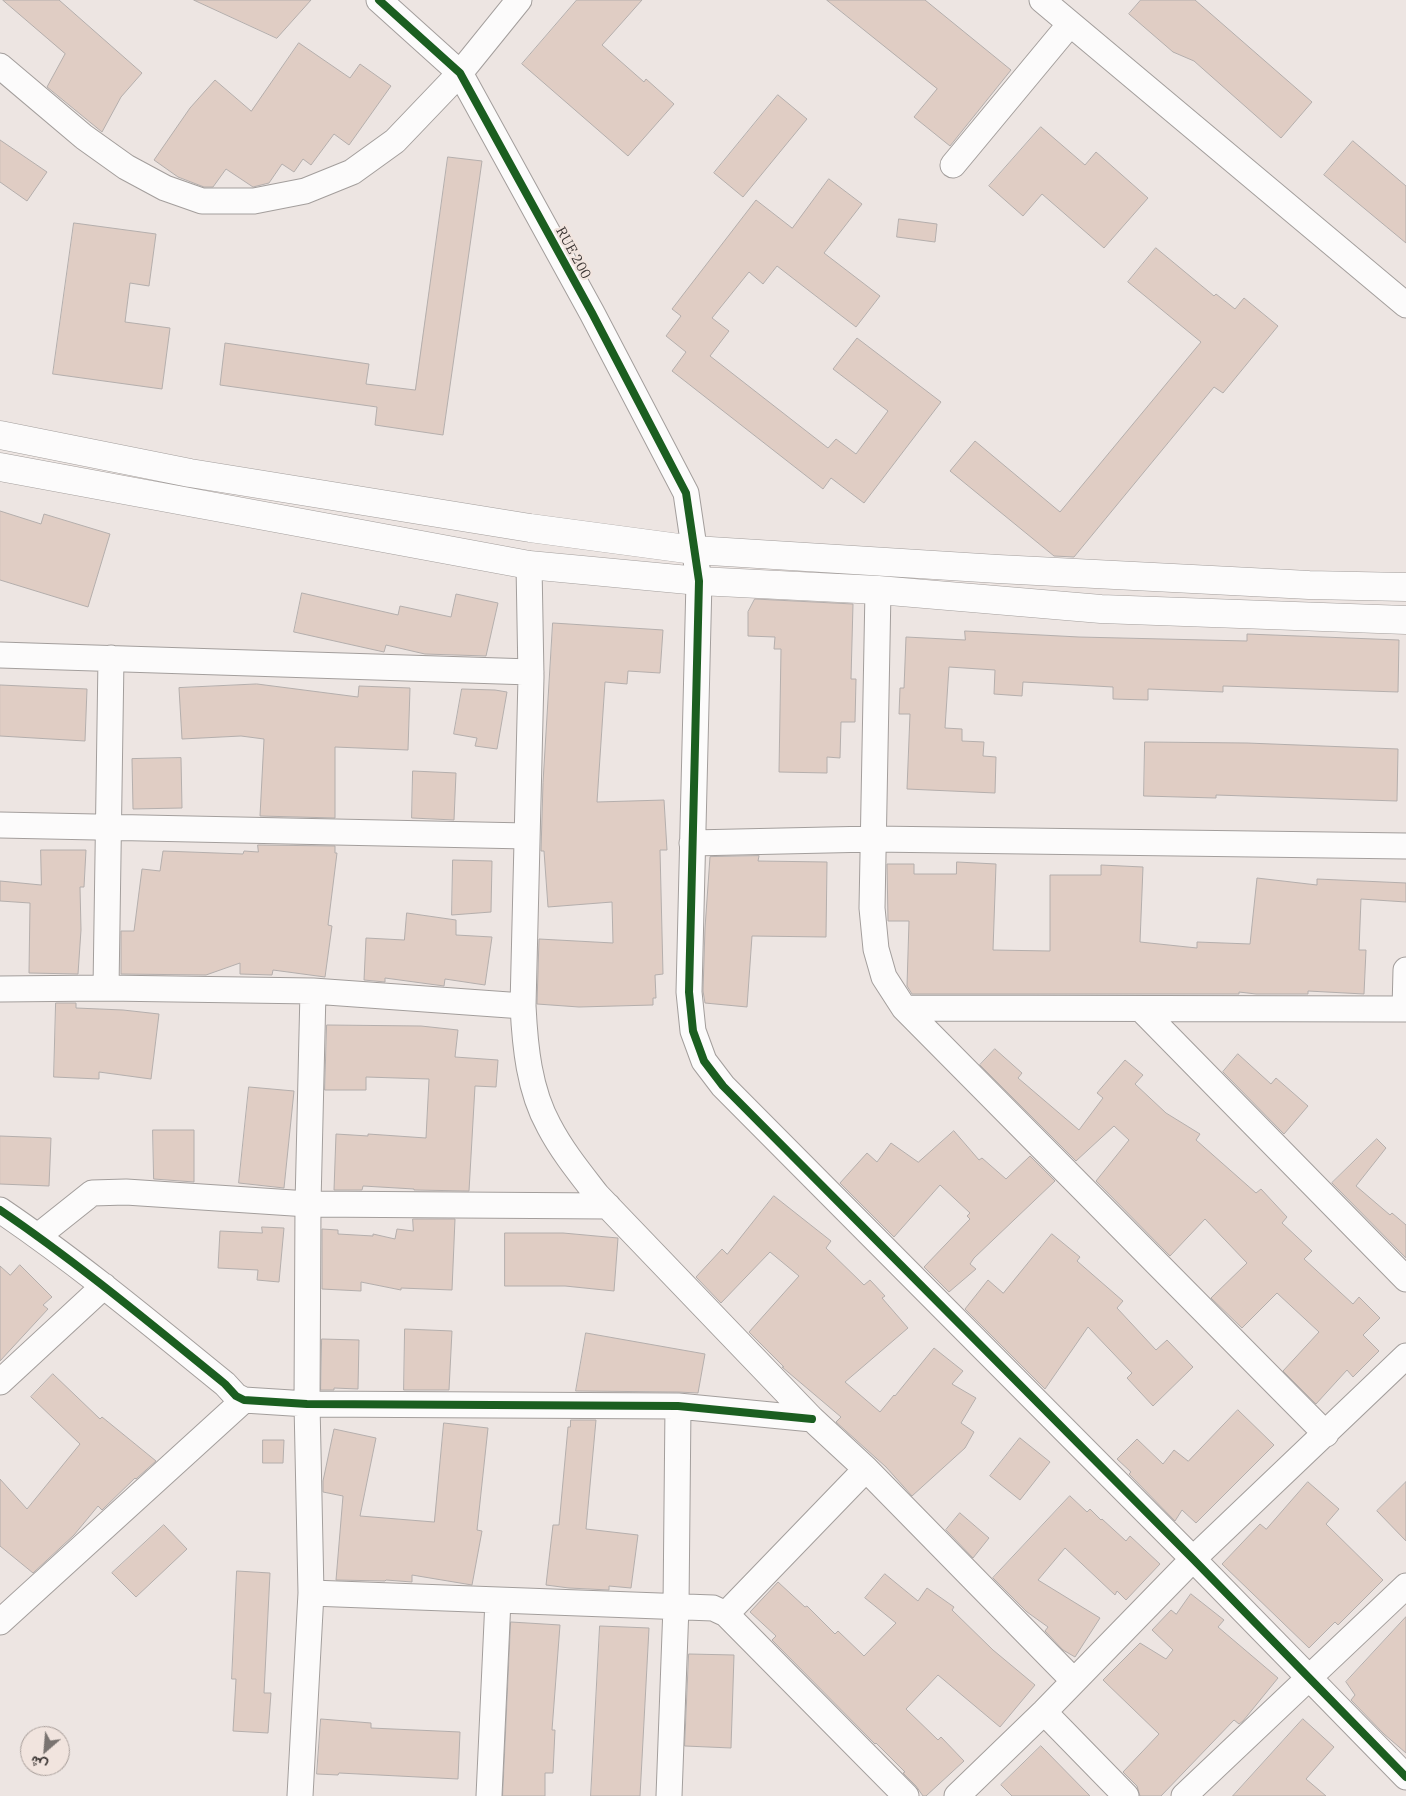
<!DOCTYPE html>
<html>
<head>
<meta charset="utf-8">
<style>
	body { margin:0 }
	#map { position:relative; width:1406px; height:1796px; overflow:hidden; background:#ede5e2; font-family:"IBM Plex Serif",Vazirmatn,serif }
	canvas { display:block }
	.north { position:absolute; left:20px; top:1726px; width:50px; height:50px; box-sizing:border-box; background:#f1e4de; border:1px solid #a89e9a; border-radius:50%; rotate:207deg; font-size:14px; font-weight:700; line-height:20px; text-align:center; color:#3b3533 }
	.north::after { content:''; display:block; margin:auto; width:18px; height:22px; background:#797370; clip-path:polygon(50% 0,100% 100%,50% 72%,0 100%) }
</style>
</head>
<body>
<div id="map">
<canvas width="1406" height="1796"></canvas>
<div class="north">ش</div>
</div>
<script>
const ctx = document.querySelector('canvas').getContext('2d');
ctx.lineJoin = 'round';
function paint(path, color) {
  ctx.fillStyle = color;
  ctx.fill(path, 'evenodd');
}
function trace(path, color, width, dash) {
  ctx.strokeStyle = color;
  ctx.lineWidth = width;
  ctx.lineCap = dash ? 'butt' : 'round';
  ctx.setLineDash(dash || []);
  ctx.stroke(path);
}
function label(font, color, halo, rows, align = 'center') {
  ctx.font = font + ' "IBM Plex Serif",serif';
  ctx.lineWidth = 4.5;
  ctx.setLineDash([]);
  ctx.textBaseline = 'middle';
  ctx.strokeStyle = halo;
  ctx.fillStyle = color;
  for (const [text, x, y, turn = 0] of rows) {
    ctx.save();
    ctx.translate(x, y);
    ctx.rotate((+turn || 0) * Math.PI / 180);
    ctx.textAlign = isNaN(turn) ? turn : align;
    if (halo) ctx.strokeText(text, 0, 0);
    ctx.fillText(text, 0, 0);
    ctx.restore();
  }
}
const building = new Path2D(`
	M 3,0 L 59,0 L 142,73 L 121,97 L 102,132 L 47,87 L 65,54 Z
	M 194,0 L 311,0 L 277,38 Z
	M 577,0 L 642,0 L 602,45 L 644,82 L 646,79 L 674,104 L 628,156 L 522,64 Z
	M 827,0 L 925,0 L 1011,70 L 950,146 L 914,117 L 937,89 Z
	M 1141,0 L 1195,0 L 1312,102 L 1281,138 L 1194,61 L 1173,52 L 1129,14 Z
	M 299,43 L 350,78 L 360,64 L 391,86 L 349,145 L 334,134 L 311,165 L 303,159 L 294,172 L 282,164 L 269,183 L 253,187 L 226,169 L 213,187 L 204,187 L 178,177 L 154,160 L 190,108 L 215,80 L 251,111 Z
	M 778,95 L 807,119 L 743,197 L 714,173 Z
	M 1041,127 L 1085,165 L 1096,152 L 1148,198 L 1104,248 L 1042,194 L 1023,216 L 989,186 Z
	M 0,140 L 47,172 L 27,201 L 0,182 Z
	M 1353,141 L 1406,186 L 1406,243 L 1324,175 Z
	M 448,157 L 482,161 L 443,435 L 375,425 L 377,407 L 220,385 L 225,343 L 369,364 L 366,384 L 415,390 Z
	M 829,179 L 862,204 L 824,253 L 880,296 L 856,327 L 777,266 L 763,284 L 749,272 L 712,318 L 729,331 L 710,356 L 828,448 L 836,439 L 856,454 L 888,411 L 833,369 L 857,338 L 941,402 L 864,503 L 831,478 L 823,489 L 672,371 L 686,352 L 666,336 L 681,316 L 672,309 L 756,200 L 792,228 Z
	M 899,219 L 937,224 L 935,242 L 897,237 Z
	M 74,223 L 156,234 L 149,286 L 130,283 L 125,322 L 170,328 L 162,389 L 53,374 Z
	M 1156,248 L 1214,296 L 1216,294 L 1235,309 L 1244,298 L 1278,326 L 1223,393 L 1214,387 L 1074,557 L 1054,556 L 950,471 L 975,441 L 1060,512 L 1201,342 L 1128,282 Z
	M 0,511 L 41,524 L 44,514 L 110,534 L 88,607 L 0,580 Z
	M 302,593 L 398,615 L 400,606 L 451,617 L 456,594 L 498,603 L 486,656 L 425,654 L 386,645 L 384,652 L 294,632 Z
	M 755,599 L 853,604 L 851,679 L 856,679 L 855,722 L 841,722 L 840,758 L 827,757 L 827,773 L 779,772 L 781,649 L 774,649 L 775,637 L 748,636 L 748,612 Z
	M 553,623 L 663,630 L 660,673 L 628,671 L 627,684 L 605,682 L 597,802 L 664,800 L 667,850 L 660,850 L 663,974 L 655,975 L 656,998 L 653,998 L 653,1005 L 579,1007 L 537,1004 L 539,939 L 613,943 L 612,902 L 548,907 L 544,851 L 541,851 L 543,783 Z
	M 965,631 L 1079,637 L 1247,641 L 1247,634 L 1399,640 L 1398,692 L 1223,686 L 1223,692 L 1148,689 L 1148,700 L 1113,699 L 1113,687 L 1023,682 L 1022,696 L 994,694 L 995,670 L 949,667 L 945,728 L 962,729 L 962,741 L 984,742 L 983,756 L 996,757 L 995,793 L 907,789 L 910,714 L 899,714 L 900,688 L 904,688 L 906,637 L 965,640 Z
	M 257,684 L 358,697 L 359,686 L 410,688 L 408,750 L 335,747 L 335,818 L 260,816 L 264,739 L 241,736 L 182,739 L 179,688 Z
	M 0,685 L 87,689 L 85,741 L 0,736 Z
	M 462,689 L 495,690 L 507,692 L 497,749 L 475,746 L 477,738 L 454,734 Z
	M 1145,742 L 1247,743 L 1398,749 L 1397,801 L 1216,795 L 1216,798 L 1144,796 Z
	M 181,758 L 182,808 L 133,809 L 132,759 Z
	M 413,771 L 456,773 L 454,820 L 412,818 Z
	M 258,845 L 335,846 L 335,853 L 337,853 L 328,925 L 332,926 L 325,977 L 273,970 L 272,975 L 240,974 L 240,963 L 206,975 L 121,974 L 121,931 L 134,931 L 142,869 L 160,871 L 163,851 L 243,854 L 244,851 L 258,852 Z
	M 41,850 L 86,850 L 84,887 L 80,887 L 81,930 L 78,974 L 29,973 L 30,903 L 0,901 L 0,881 L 41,885 Z
	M 759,856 L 758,861 L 827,862 L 826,937 L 752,936 L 747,1007 L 705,1003 L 703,991 L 705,928 L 710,857 Z
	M 453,860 L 492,861 L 491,912 L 452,915 Z
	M 957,862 L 996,864 L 993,950 L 1050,951 L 1050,875 L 1101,875 L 1101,865 L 1143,867 L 1140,942 L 1197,948 L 1197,942 L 1250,944 L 1257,878 L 1317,885 L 1317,879 L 1406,883 L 1406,902 L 1361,899 L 1359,950 L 1366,950 L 1364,994 L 1308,991 L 1308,994 L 1256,994 L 1239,992 L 1239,994 L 912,994 L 907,986 L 909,921 L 888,921 L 887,864 L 914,864 L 914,874 L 956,874 Z
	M 407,913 L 456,920 L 456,935 L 492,937 L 485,985 L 445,979 L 444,986 L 385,978 L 385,982 L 364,980 L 366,938 L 404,940 Z
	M 56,1003 L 76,1003 L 76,1008 L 123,1010 L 159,1014 L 151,1079 L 99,1072 L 99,1079 L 54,1077 Z
	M 327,1025 L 421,1026 L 458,1030 L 455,1057 L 498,1060 L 496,1087 L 475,1086 L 469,1191 L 414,1190 L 414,1189 L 363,1186 L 362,1190 L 334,1190 L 336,1134 L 368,1136 L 368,1134 L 426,1138 L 429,1079 L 366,1077 L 366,1090 L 325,1090 Z
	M 995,1049 L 1022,1073 L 1018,1078 L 1079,1130 L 1103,1098 L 1097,1093 L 1125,1060 L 1143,1075 L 1135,1084 L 1166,1113 L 1200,1134 L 1196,1140 L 1256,1193 L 1261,1189 L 1287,1217 L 1282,1223 L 1312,1251 L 1304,1259 L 1353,1304 L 1359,1297 L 1380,1318 L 1363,1335 L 1379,1351 L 1353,1377 L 1347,1370 L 1316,1404 L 1283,1371 L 1319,1332 L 1277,1293 L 1242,1328 L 1211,1298 L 1247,1263 L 1205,1219 L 1170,1256 L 1096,1181 L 1129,1140 L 1114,1126 L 1076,1161 L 980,1065 Z
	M 1238,1054 L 1271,1084 L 1276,1078 L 1308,1106 L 1284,1134 L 1223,1072 Z
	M 249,1087 L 294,1091 L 284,1188 L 239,1183 Z
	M 153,1130 L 194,1130 L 194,1182 L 154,1179 Z
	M 954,1131 L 979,1160 L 982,1158 L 1006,1179 L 1030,1156 L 1055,1181 L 974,1258 L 970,1264 L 976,1269 L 949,1292 L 924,1267 L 970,1219 L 967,1216 L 970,1213 L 940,1185 L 894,1237 L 840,1183 L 867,1153 L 877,1162 L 891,1143 L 918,1162 Z
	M 0,1136 L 51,1138 L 49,1186 L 0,1184 Z
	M 1377,1139 L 1386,1148 L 1356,1186 L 1390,1215 L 1392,1213 L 1406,1225 L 1406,1258 L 1332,1183 Z
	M 774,1196 L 831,1241 L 826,1248 L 864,1285 L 870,1280 L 885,1296 L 882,1298 L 908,1328 L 845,1382 L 880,1412 L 894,1395 L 895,1396 L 934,1348 L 963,1371 L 952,1384 L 976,1398 L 961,1423 L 974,1432 L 965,1448 L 912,1496 L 886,1467 L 836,1422 L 841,1417 L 782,1367 L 784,1367 L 749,1332 L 799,1276 L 770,1252 L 721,1303 L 696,1277 L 722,1249 L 727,1254 Z
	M 413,1219 L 455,1219 L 452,1290 L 401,1288 L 401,1290 L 361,1282 L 361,1291 L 322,1289 L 322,1229 L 338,1230 L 338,1234 L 373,1236 L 373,1234 L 395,1239 L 397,1229 L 413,1231 Z
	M 262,1227 L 284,1228 L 279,1282 L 257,1280 L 258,1270 L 218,1268 L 220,1231 L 262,1233 Z
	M 505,1233 L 563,1233 L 618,1238 L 614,1291 L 565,1286 L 505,1286 Z
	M 1052,1234 L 1080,1257 L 1077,1261 L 1123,1301 L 1117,1308 L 1156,1350 L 1167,1340 L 1193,1367 L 1153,1406 L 1127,1378 L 1132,1373 L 1088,1327 L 1045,1389 L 965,1309 L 988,1280 L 1003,1293 Z
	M 20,1265 L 52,1297 L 43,1305 L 48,1309 L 0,1361 L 0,1266 L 10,1275 Z
	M 405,1329 L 452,1331 L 449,1390 L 404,1390 Z
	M 586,1333 L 705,1354 L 698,1393 L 678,1392 L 576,1391 Z
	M 322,1339 L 359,1340 L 358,1389 L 334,1388 L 334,1390 L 321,1390 Z
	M 53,1374 L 100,1419 L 102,1417 L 156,1461 L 136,1479 L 135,1478 L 102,1510 L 98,1506 L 74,1535 L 33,1573 L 0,1546 L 0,1479 L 27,1509 L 80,1444 L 31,1397 Z
	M 1238,1410 L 1274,1445 L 1196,1523 L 1182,1510 L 1175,1521 L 1129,1474 L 1131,1472 L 1117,1459 L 1137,1439 L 1163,1464 L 1174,1450 L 1188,1461 Z
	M 571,1420 L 596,1420 L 586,1529 L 638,1535 L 631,1588 L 609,1586 L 609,1590 L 569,1588 L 546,1585 L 553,1525 L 559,1525 L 568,1427 L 570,1427 Z
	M 444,1423 L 488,1428 L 477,1530 L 482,1531 L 472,1585 L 412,1575 L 412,1582 L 386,1580 L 385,1581 L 336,1580 L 343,1496 L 323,1492 L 323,1481 L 334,1429 L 376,1438 L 360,1516 L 434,1522 Z
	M 1020,1438 L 1050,1462 L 1020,1500 L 990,1476 Z
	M 263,1440 L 284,1440 L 283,1463 L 263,1463 Z
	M 1308,1482 L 1339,1509 L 1326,1524 L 1383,1580 L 1338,1625 L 1335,1622 L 1309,1648 L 1222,1564 L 1260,1524 L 1266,1529 Z
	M 1406,1482 L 1406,1541 L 1377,1511 Z
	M 1070,1496 L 1087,1512 L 1090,1509 L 1101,1520 L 1102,1519 L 1126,1541 L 1130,1536 L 1160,1564 L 1126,1600 L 1117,1591 L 1115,1595 L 1065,1548 L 1038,1580 L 1100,1618 L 1075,1657 L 1063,1650 L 1045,1631 L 1048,1627 L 1027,1612 L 993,1578 Z
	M 960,1513 L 989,1538 L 973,1558 L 946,1530 Z
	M 164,1525 L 187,1549 L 136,1597 L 112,1573 Z
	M 237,1571 L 270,1573 L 264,1693 L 271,1693 L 268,1733 L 233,1731 L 236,1679 L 232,1679 Z
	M 885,1574 L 918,1601 L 927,1588 L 954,1607 L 952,1610 L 993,1650 L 1035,1685 L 1000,1727 L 938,1675 L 906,1709 L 938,1740 L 941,1737 L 964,1761 L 926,1796 L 923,1796 L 916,1786 L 903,1773 L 905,1772 L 876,1743 L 875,1744 L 772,1640 L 776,1636 L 750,1612 L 778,1582 L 805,1607 L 807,1606 L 835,1634 L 838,1631 L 864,1656 L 896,1623 L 865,1598 Z
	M 1191,1594 L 1224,1620 L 1218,1627 L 1278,1678 L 1243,1721 L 1239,1724 L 1234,1720 L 1161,1796 L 1140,1796 L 1137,1786 L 1123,1772 L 1159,1734 L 1103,1680 L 1140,1643 L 1166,1659 L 1173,1650 L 1152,1630 L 1171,1610 L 1176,1614 Z
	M 1406,1617 L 1406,1753 L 1384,1734 L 1351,1700 L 1355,1695 L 1346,1682 Z
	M 511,1622 L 560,1625 L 552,1730 L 555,1730 L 553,1773 L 545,1773 L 545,1796 L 503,1796 Z
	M 600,1626 L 649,1628 L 640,1796 L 591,1796 Z
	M 689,1654 L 734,1655 L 731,1748 L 685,1746 Z
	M 321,1719 L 371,1723 L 371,1728 L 460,1732 L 458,1779 L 339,1773 L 338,1775 L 317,1774 Z
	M 1303,1719 L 1334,1747 L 1306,1779 L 1326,1796 L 1233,1796 Z
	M 1041,1746 L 1090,1796 L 1012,1796 L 1001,1785 Z`);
paint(building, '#e0cdc4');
trace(building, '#b4aeac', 1);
const minor = new Path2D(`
	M 379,0 L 460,73 L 592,313 L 686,493 L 699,581 L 689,992 L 693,1031 L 704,1061 L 723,1086 L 1193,1559 L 1406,1777
	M 1042,0 L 1406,305
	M 0,66 L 84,137 L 126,167 L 165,188 L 202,201 L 254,201 L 305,191 L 352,172 L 395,141 L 460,73 L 519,0
	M 953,165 L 1070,24
	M 529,565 L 531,677 L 523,1006 C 525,1046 529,1090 549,1126 C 562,1151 580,1173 597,1195 L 812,1419 L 866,1469 L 1074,1681
	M 878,590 L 872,908 L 876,949 L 884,977 L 904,1008 L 1326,1434
	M 0,655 L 531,672
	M 0,825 L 527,836
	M 692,843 L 873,839 L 1406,846
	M 106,988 L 111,658
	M 0,989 L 106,988 L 313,991 L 523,1006
	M 904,1008 L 1406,1009
	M 1141,1009 L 1406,1279
	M 1405,1009 L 1406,970
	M 0,1210 C 78,1263 151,1324 225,1384 L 236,1396 L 244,1400 L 307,1404 L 678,1406 L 812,1419
	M 38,1236 L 92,1193 L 126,1192 L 308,1204 L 608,1206
	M 0,1382 L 104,1286
	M 311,1593 L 713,1608 L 726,1614 L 906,1796
	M 726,1614 L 866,1469
	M 0,1622 L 244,1400
	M 1044,1712 L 1126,1796
	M 300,1796 L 311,1593 L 307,1404 L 308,1204 L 313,991
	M 489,1796 L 498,1600
	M 669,1796 L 676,1606 L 678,1406
	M 957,1796 L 1044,1712 L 1193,1559 L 1406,1356
	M 1184,1796 L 1406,1586`);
const major = new Path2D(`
	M 0,435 L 190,473 L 530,528 L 694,550 L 998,569 L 1309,585 L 1406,587
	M 0,467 L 529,565 L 699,581 L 878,590 L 1101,609 L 1406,620`);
trace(minor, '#a39e9c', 27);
trace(major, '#a39e9c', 29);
trace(minor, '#fcfbfb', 25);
trace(major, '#fcfbfb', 28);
trace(new Path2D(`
	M 379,0 L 460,73 L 592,313 L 686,493 L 699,581 L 689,992 L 693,1031 L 704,1061 L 723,1086 L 1193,1559 L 1406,1777
	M 0,1210 C 78,1263 151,1324 225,1384 L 236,1396 L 244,1400 L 307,1404 L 678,1406 L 812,1419`), '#1b5e20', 8);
label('14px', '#3b3533', '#f1e4de', [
	["RUE 200",573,253,61]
]);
</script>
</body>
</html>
